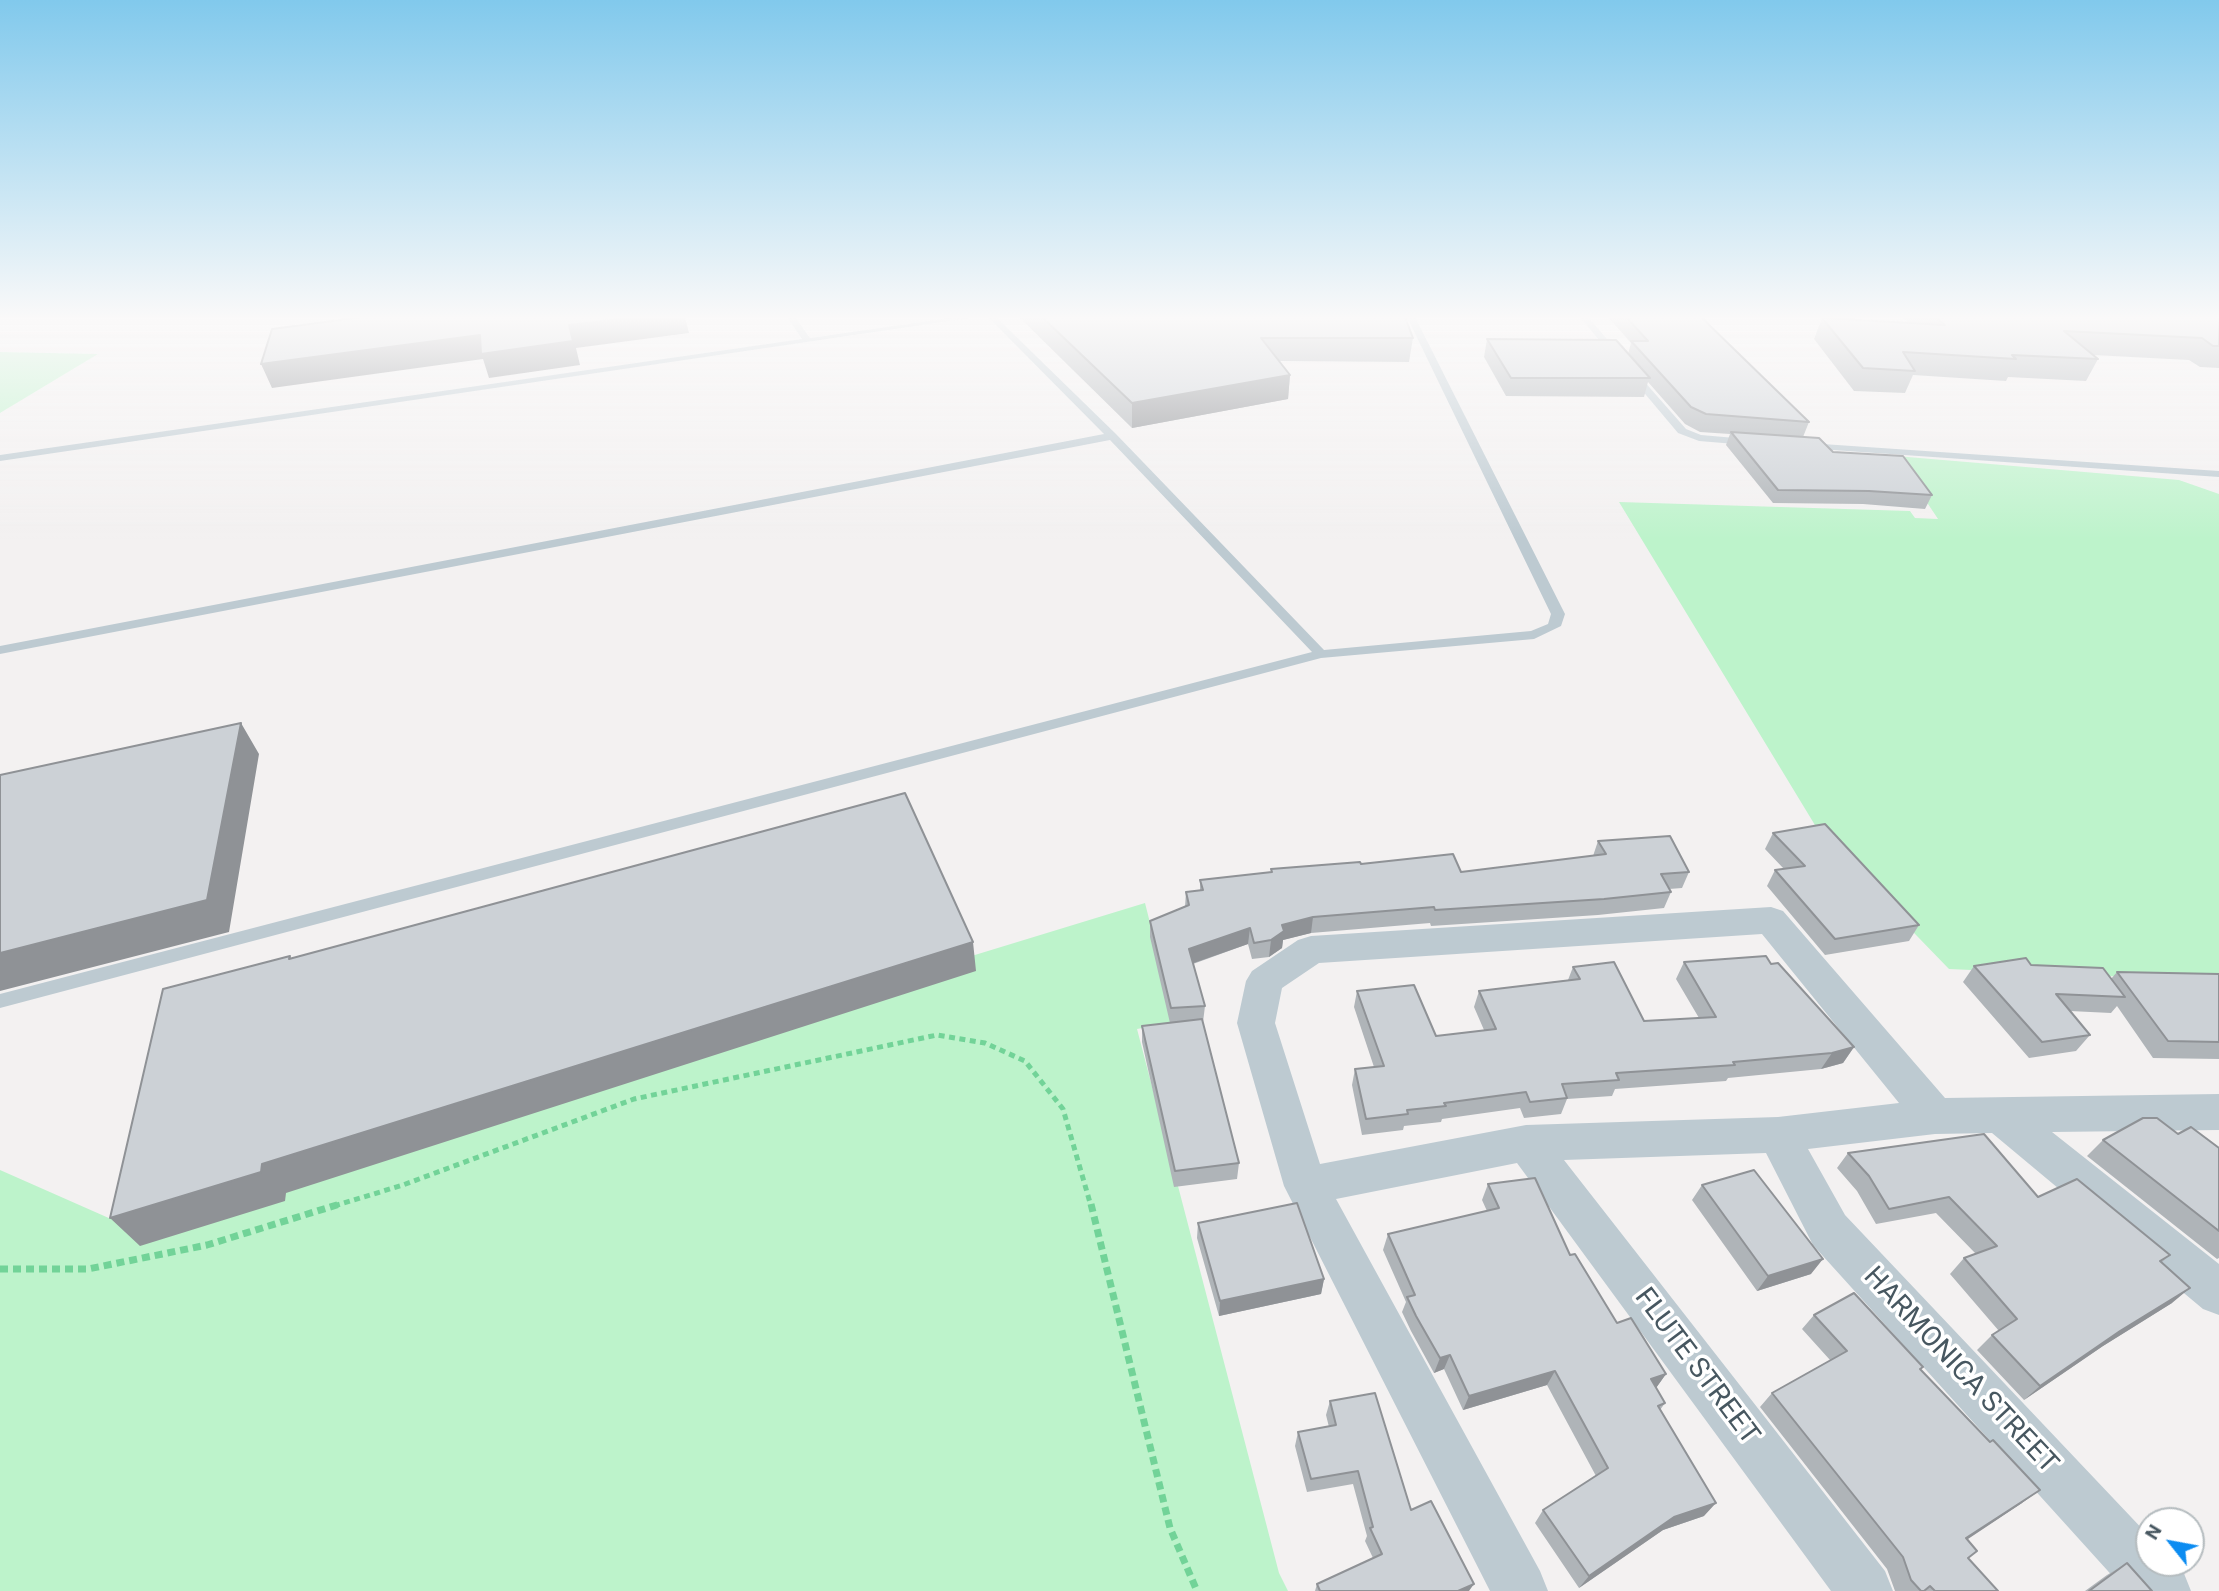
<!DOCTYPE html>
<html>
<head>
<meta charset="utf-8">
<style>
	body { margin:0 }
	#map { position:relative; width:2219px; height:1591px; overflow:hidden; background:#f3f1f1; font-family:Roboto,sans-serif }
	canvas { display:block }
	.north { position:absolute; left:2135px; top:1507px; width:70px; height:70px; box-sizing:border-box; background:#fff; border:2px solid #b5bcbf; border-radius:50%; rotate:301deg; font-size:19px; font-weight:700; line-height:28px; text-align:center; color:#475760 }
	.north::after { content:''; display:block; margin:auto; width:24px; height:32px; background:#0c8cf1; clip-path:polygon(50% 0,100% 100%,50% 72%,0 100%) }
</style>
</head>
<body>
<div id="map">
<canvas width="2219" height="1591"></canvas>
<div class="north">N</div>
</div>
<script>
const ctx = document.querySelector('canvas').getContext('2d');
ctx.lineJoin = 'round';
function paint(path, color) {
  ctx.fillStyle = color;
  ctx.fill(path, 'evenodd');
}
function trace(path, color, width, dash) {
  ctx.strokeStyle = color;
  ctx.lineWidth = width;
  ctx.lineCap = dash ? 'butt' : 'round';
  ctx.setLineDash(dash || []);
  ctx.stroke(path);
}
function label(font, color, halo, rows, align = 'center') {
  ctx.font = font + ' Roboto,sans-serif';
  ctx.lineWidth = 7;
  ctx.setLineDash([]);
  ctx.textBaseline = 'middle';
  ctx.strokeStyle = halo;
  ctx.fillStyle = color;
  for (const [text, x, y, turn = 0] of rows) {
    ctx.save();
    ctx.translate(x, y);
    ctx.rotate((+turn || 0) * Math.PI / 180);
    ctx.textAlign = isNaN(turn) ? turn : align;
    if (halo) ctx.strokeText(text, 0, 0);
    ctx.fillText(text, 0, 0);
    ctx.restore();
  }
}
paint(new Path2D(`
	M 0,352 L 98,354 L 0,413 Z
	M 1896,456 L 2179,480 L 2219,494 L 2219,981 L 1949,969 L 1824,840 L 1619,502 L 1910,511 L 1915,518 L 1938,519 Z
	M 1145,903 L 1175,1022 L 1137,1029 L 1279,1573 L 1288,1591 L 0,1591 L 0,1170 L 111,1219 Z`), '#bdf3cb');
trace(new Path2D(`
	M 334,1206 L 403,1185 L 634,1099 L 937,1035 L 985,1043 L 1025,1061 L 1063,1109 L 1091,1206`), '#72d398', 5, [6, 4.5]);
trace(new Path2D(`
	M 1091,1204 L 1170,1528 L 1197,1591
	M 0,1269 L 88,1269 L 207,1245 L 340,1204`), '#72d398', 7, [8, 5]);
paint(new Path2D(`
	M 787,317 L 795,317 L 810,338 L 957,317 L 976,317 L 0,461 L 0,455 L 802,339 Z
	M 988,317 L 996,317 L 1116,434 L 1324,650 L 1531,631 L 1548,624 L 1551,614 L 1407,317 L 1415,317 L 1565,614 L 1561,626 L 1534,639 L 1321,658 L 0,1008 L 0,994 L 1312,652 L 1110,440 L 0,654 L 0,646 L 1104,434 Z
	M 1580,317 L 1588,317 L 1619,353 L 1619,357 L 1613,357 Z
	M 1630,372 L 1636,372 L 1686,429 L 1701,435 L 1747,439 L 1752,442 L 1747,445 L 1699,441 L 1678,433 L 1630,376 Z
	M 1808,443 L 2219,471 L 2219,477 L 1804,448 L 1804,444 Z`), '#bdcad1');
paint(new Path2D(`
	M 1771,907 L 1783,911 L 1945,1098 L 2219,1094 L 2219,1130 L 2052,1132 L 2219,1264 L 2219,1315 L 2203,1309 L 1992,1133 L 1935,1134 L 1808,1149 L 1845,1215 L 2149,1536 L 2149,1563 L 2175,1563 L 2183,1571 L 2191,1591 L 2126,1591 L 1813,1245 L 1766,1153 L 1564,1160 L 1885,1571 L 1893,1591 L 1831,1591 L 1517,1163 L 1336,1199 L 1540,1571 L 1548,1591 L 1490,1591 L 1284,1186 L 1237,1023 L 1246,981 L 1252,971 L 1298,940 L 1311,936 ZM 1762,934 L 1899,1103 L 1778,1117 L 1526,1125 L 1320,1164 L 1275,1023 L 1282,988 L 1319,963 Z`), '#bdcad1');
paint(new Path2D(`
	M 1019,317 L 1405,317 L 1413,338 L 1409,362 L 1279,361 L 1290,375 L 1288,399 L 1132,428 Z
	M 1608,317 L 1701,317 L 1809,422 L 1803,437 L 1833,452 L 1932,495 L 1925,509 L 1863,504 L 1773,503 L 1726,445 L 1730,434 L 1700,432 L 1685,424 L 1648,382 L 1644,397 L 1506,396 L 1484,357 L 1487,339 L 1628,354 L 1631,343 Z
	M 1902,317 L 2219,317 L 2219,368 L 2200,367 L 2189,360 L 2093,355 L 2098,359 L 2086,381 L 2008,377 L 2006,381 L 1913,375 L 1905,393 L 1854,391 L 1814,339 L 1822,318 L 1909,323 Z
	M 1773,833 L 1919,925 L 1909,941 L 1825,955 L 1767,886 L 1775,870 L 1784,869 L 1765,849 Z
	M 1598,841 L 1689,872 L 1682,888 L 1669,889 L 1671,892 L 1664,908 L 1598,915 L 1431,926 L 1430,923 L 1311,933 L 1283,940 L 1282,948 L 1269,957 L 1252,959 L 1248,944 L 1193,964 L 1205,1006 L 1203,1022 L 1239,1163 L 1237,1179 L 1174,1187 L 1142,1042 L 1142,1026 L 1170,1023 L 1150,937 L 1150,921 L 1185,907 L 1186,892 L 1200,891 L 1200,880 L 1271,872 L 1271,869 L 1361,864 L 1461,872 L 1593,856 Z
	M 1684,962 L 1771,964 L 1854,1047 L 1843,1063 L 1821,1069 L 1728,1078 L 1726,1081 L 1615,1089 L 1612,1096 L 1567,1099 L 1561,1114 L 1524,1118 L 1520,1108 L 1442,1119 L 1441,1122 L 1404,1126 L 1403,1130 L 1362,1135 L 1352,1085 L 1355,1069 L 1374,1067 L 1354,1007 L 1357,991 L 1436,1036 L 1484,1030 L 1474,1007 L 1479,991 L 1568,980 L 1573,967 L 1644,1021 L 1699,1018 L 1676,979 Z
	M 2031,965 L 2111,979 L 2117,972 L 2219,974 L 2219,1059 L 2153,1058 L 2117,1006 L 2111,1013 L 2070,1011 L 2090,1035 L 2076,1051 L 2029,1058 L 1963,982 L 1974,966 Z
	M 2178,1134 L 2219,1148 L 2219,1258 L 2217,1259 L 2087,1156 L 2103,1140 Z
	M 1848,1153 L 2038,1197 L 2170,1255 L 2161,1263 L 2172,1303 L 2103,1346 L 2024,1400 L 1977,1350 L 1992,1335 L 1999,1331 L 1950,1274 L 1964,1258 L 1976,1254 L 1936,1213 L 1876,1224 L 1857,1191 L 1837,1168 Z
	M 1488,1184 L 1570,1255 L 1617,1323 L 1666,1374 L 1656,1388 L 1665,1403 L 1660,1410 L 1704,1516 L 1663,1530 L 1579,1588 L 1535,1523 L 1543,1510 L 1596,1476 L 1547,1385 L 1463,1410 L 1444,1369 L 1434,1373 L 1411,1331 L 1402,1312 L 1406,1302 L 1383,1250 L 1388,1234 L 1487,1211 L 1482,1200 Z
	M 1702,1185 L 1811,1274 L 1757,1291 L 1692,1200 Z
	M 1198,1223 L 1324,1279 L 1321,1294 L 1219,1316 L 1197,1238 Z
	M 1814,1315 L 1923,1367 L 1921,1369 L 2022,1503 L 1967,1539 L 1968,1558 L 1998,1591 L 1895,1591 L 1887,1569 L 1760,1407 L 1772,1393 L 1830,1360 L 1802,1329 Z
	M 1330,1401 L 1411,1510 L 1469,1591 L 1315,1591 L 1317,1584 L 1373,1558 L 1365,1541 L 1367,1536 L 1353,1484 L 1307,1492 L 1295,1446 L 1298,1432 L 1329,1427 L 1326,1415 Z
	M 2127,1563 L 2152,1591 L 2085,1591 L 2107,1575 Z`), '#afb4b8');
paint(new Path2D(`
	M 635,317 L 685,317 L 689,333 L 576,348 L 580,365 L 489,378 L 483,359 L 272,388 L 261,364 L 480,335 L 569,325 Z
	M 1290,375 L 1288,399 L 1132,428 L 1132,403 Z
	M 241,723 L 259,754 L 229,932 L 0,991 L 0,953 Z
	M 1313,917 L 1311,933 L 1283,940 L 1282,948 L 1269,957 L 1271,940 L 1282,925 Z
	M 1250,928 L 1248,944 L 1188,965 L 1189,949 Z
	M 973,942 L 976,971 L 286,1193 L 285,1201 L 140,1246 L 110,1218 L 262,1164 Z
	M 1854,1047 L 1843,1063 L 1821,1069 L 1832,1053 Z
	M 1823,1259 L 1811,1274 L 1757,1291 L 1768,1276 Z
	M 1324,1279 L 1321,1294 L 1219,1316 L 1220,1301 Z
	M 2190,1288 L 2172,1303 L 2103,1346 L 2024,1400 L 2040,1386 L 2120,1331 Z
	M 1450,1355 L 1444,1369 L 1434,1373 L 1440,1358 Z
	M 1555,1371 L 1547,1385 L 1463,1410 L 1469,1396 Z
	M 1666,1374 L 1656,1388 L 1651,1379 Z
	M 2040,1490 L 2022,1503 L 1950,1551 L 1966,1538 Z
	M 1716,1503 L 1704,1516 L 1663,1530 L 1579,1588 L 1589,1576 L 1674,1517 Z
	M 1474,1584 L 1469,1591 L 1458,1591 Z`), '#8f9296');
const building = new Path2D(`
	M 363,317 L 635,317 L 569,325 L 573,341 L 481,354 L 480,335 L 261,364 L 272,329 Z
	M 1042,317 L 1405,317 L 1413,338 L 1261,338 L 1290,375 L 1132,403 Z
	M 1626,317 L 1701,317 L 1809,422 L 1706,414 L 1691,407 L 1631,341 L 1648,341 Z
	M 1935,317 L 2219,317 L 2219,346 L 2213,346 L 2202,338 L 2064,331 L 2098,359 L 2012,355 L 2016,359 L 1903,352 L 1915,371 L 1863,368 L 1822,318 L 1945,325 Z
	M 1487,339 L 1616,340 L 1650,378 L 1511,378 Z
	M 1731,432 L 1819,438 L 1833,452 L 1903,456 L 1932,495 L 1869,491 L 1778,490 Z
	M 241,723 L 207,900 L 0,953 L 0,775 Z
	M 905,793 L 973,942 L 262,1164 L 261,1172 L 110,1218 L 163,989 L 290,956 L 289,959 Z
	M 1825,824 L 1919,925 L 1835,939 L 1775,870 L 1805,866 L 1773,833 Z
	M 1670,836 L 1689,872 L 1661,874 L 1671,892 L 1604,899 L 1435,910 L 1434,907 L 1313,917 L 1282,925 L 1284,931 L 1271,940 L 1254,943 L 1250,928 L 1189,949 L 1205,1006 L 1171,1008 L 1150,921 L 1189,905 L 1186,892 L 1203,890 L 1200,880 L 1272,872 L 1271,869 L 1360,862 L 1361,864 L 1453,854 L 1461,872 L 1606,854 L 1598,841 Z
	M 1766,956 L 1771,964 L 1778,963 L 1854,1047 L 1832,1053 L 1733,1062 L 1735,1065 L 1616,1073 L 1619,1080 L 1562,1084 L 1567,1098 L 1530,1102 L 1526,1092 L 1444,1103 L 1446,1106 L 1407,1110 L 1408,1114 L 1366,1119 L 1355,1069 L 1384,1066 L 1357,991 L 1414,985 L 1436,1036 L 1496,1029 L 1479,991 L 1580,979 L 1573,967 L 1614,962 L 1644,1021 L 1716,1017 L 1684,962 Z
	M 2026,958 L 2031,965 L 2103,968 L 2125,997 L 2056,994 L 2090,1035 L 2042,1042 L 1974,966 Z
	M 2117,972 L 2219,974 L 2219,1042 L 2168,1041 Z
	M 1202,1019 L 1239,1163 L 1175,1171 L 1142,1026 Z
	M 2143,1118 L 2157,1118 L 2178,1134 L 2191,1127 L 2219,1148 L 2219,1231 L 2103,1140 Z
	M 1984,1134 L 2038,1197 L 2077,1179 L 2170,1255 L 2160,1261 L 2190,1288 L 2120,1331 L 2040,1386 L 1992,1335 L 2017,1319 L 1964,1258 L 1997,1246 L 1949,1197 L 1889,1209 L 1869,1176 L 1848,1153 Z
	M 1754,1170 L 1823,1259 L 1768,1276 L 1702,1185 Z
	M 1535,1178 L 1570,1255 L 1575,1254 L 1617,1323 L 1631,1318 L 1666,1374 L 1651,1379 L 1665,1403 L 1658,1406 L 1716,1503 L 1674,1517 L 1589,1576 L 1543,1510 L 1608,1468 L 1555,1371 L 1469,1396 L 1450,1355 L 1440,1358 L 1416,1316 L 1407,1297 L 1415,1295 L 1388,1234 L 1499,1208 L 1488,1184 Z
	M 1297,1203 L 1324,1279 L 1220,1301 L 1198,1223 Z
	M 1854,1293 L 1923,1367 L 1920,1369 L 1990,1442 L 1993,1440 L 2040,1490 L 1966,1538 L 1977,1551 L 1968,1558 L 1998,1591 L 1935,1591 L 1930,1586 L 1924,1591 L 1921,1591 L 1911,1580 L 1903,1557 L 1772,1393 L 1847,1351 L 1814,1315 Z
	M 1375,1393 L 1411,1510 L 1431,1501 L 1474,1584 L 1458,1591 L 1320,1591 L 1317,1584 L 1382,1554 L 1370,1528 L 1373,1527 L 1358,1471 L 1311,1479 L 1298,1432 L 1336,1425 L 1330,1401 Z
	M 2127,1563 L 2152,1591 L 2089,1591 Z`);
paint(building, '#ccd1d6');
trace(building, '#8f9296', 2);
const sky = ctx.createLinearGradient(0, 0, 0, 539);
sky.addColorStop(0, '#81c9ec');
sky.addColorStop(0.59, '#faf9f9');
sky.addColorStop(1, '#faf9f900');
ctx.fillStyle = sky;
ctx.fillRect(0, 0, 2219, 539);
label('28px', '#475760', '#fff', [
	["FLUTE STREET",1696,1367,53],
	["HARMONICA STREET",1960,1371,47]
]);
</script>
</body>
</html>
